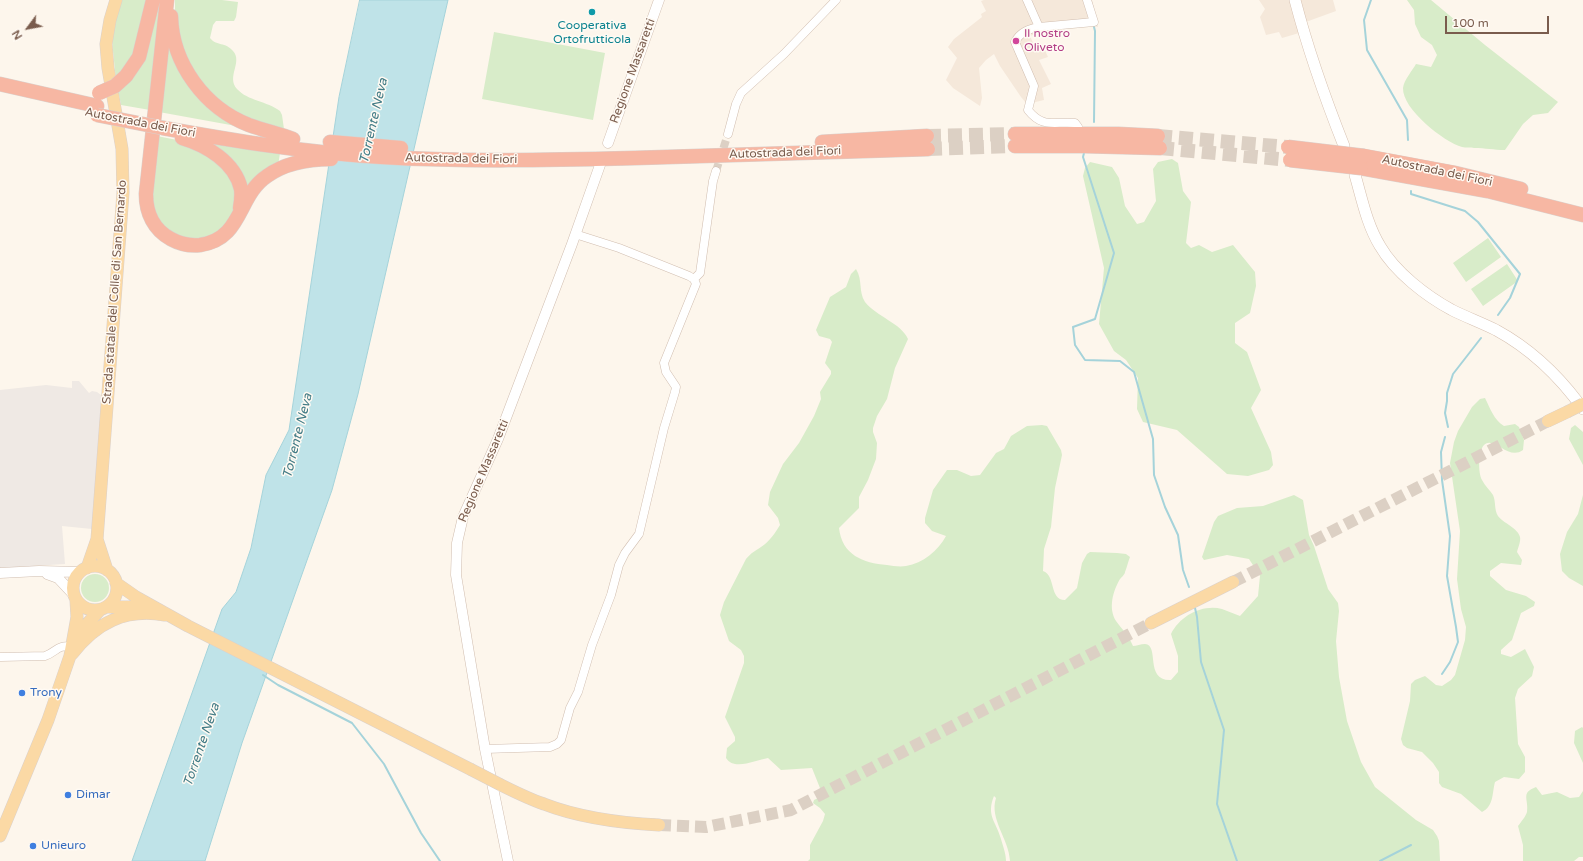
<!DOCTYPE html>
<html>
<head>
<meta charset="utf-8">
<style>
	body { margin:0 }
	#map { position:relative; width:1583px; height:861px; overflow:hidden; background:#fdf6ec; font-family:"Varela Round",sans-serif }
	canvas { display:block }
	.north { position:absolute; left:8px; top:8px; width:40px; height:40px; -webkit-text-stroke:3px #fffaf3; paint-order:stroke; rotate:238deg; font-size:11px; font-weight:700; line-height:16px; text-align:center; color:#7a5c4d }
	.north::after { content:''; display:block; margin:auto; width:14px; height:18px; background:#7a5c4d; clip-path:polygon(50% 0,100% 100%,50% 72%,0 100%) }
	.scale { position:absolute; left:1445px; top:16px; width:104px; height:18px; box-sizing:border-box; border:2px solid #7a5c4d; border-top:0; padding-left:5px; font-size:12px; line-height:14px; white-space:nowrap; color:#7a5c4d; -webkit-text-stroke:3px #fffaf3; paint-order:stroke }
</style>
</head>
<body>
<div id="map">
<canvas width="1583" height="861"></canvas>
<div class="north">N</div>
<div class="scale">100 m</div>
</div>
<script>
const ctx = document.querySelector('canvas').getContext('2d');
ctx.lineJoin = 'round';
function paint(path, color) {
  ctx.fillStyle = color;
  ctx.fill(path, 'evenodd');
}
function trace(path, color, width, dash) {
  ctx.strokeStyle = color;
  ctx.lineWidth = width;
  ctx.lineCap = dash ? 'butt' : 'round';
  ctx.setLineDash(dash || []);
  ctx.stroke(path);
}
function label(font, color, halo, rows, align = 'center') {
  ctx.font = font + ' "Varela Round",sans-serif';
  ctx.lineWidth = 3;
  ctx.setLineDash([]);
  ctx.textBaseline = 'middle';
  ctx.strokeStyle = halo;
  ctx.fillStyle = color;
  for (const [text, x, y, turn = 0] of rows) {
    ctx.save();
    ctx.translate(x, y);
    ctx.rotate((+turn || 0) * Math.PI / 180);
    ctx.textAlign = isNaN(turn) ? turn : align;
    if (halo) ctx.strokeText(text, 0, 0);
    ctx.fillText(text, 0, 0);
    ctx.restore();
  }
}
paint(new Path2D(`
	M 984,0 L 1092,0 L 1098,27 L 1090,25 L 1052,28 L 1030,36 L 1036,49 L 1044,48 L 1048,57 L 1039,60 L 1051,84 L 1042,88 L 1044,100 L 1027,104 L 1021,97 L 1000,66 L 994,54 L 986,60 L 979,68 L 982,98 L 980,106 L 953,88 L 946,80 L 957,58 L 948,47 L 954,39 L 982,17 L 981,14 L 986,11 L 981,1 Z
	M 1259,0 L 1333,0 L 1336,11 L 1303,23 L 1306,31 L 1282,38 L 1279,32 L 1266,35 L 1260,17 L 1265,9 Z`), '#f5e8da');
paint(new Path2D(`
	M 72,381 L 79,381 L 89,393 L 92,391 L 97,392 L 101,395 L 102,399 L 92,529 L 62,526 L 65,564 L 0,568 L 0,390 L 46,385 L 72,388 Z`), '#efe9e4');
paint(new Path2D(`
	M 121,0 L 150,0 L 138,49 L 116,80 L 111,31 Z
	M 156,0 L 162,0 L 150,110 L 121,105 L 118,90 Z
	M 175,0 L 222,0 L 238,2 L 236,17 L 234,21 L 216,21 L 213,25 L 210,38 C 216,46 226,42 233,51 C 243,62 226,77 237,89 C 248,101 267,101 280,111 L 282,115 L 284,129 L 266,127 L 213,99 L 184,61 L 175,25 Z
	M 1407,0 L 1431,0 L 1485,45 L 1558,102 L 1548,113 L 1533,115 L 1523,124 L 1505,150 C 1493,150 1486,148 1474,148 C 1471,147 1466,148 1462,147 C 1444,142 1402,109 1403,88 C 1404,80 1412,71 1416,64 L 1431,67 L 1437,55 L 1432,45 L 1421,37 L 1415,24 L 1414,10 Z
	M 494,32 L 605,53 L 593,120 L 482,99 Z
	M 167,43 L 236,126 L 159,112 Z
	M 157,136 L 177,140 L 214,158 L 236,186 L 235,213 L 216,235 L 187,241 L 164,229 L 150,202 Z
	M 206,142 L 280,153 L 278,166 L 246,193 Z
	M 1172,159 L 1178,163 L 1183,191 L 1191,202 L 1186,243 L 1191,248 L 1199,245 L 1212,252 L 1233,245 L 1255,272 L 1256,286 L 1250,313 L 1235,323 L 1235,343 L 1247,352 L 1261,390 L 1251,408 L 1271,452 L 1273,465 L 1269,470 L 1248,476 L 1227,474 L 1177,430 L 1143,422 L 1137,409 L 1138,378 L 1126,360 L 1114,351 L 1099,324 L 1104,268 L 1083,176 L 1085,168 L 1090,162 L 1112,167 L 1119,178 L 1125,206 L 1137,224 L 1144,222 L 1156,201 L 1153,169 L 1158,162 Z
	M 1488,238 L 1501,257 L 1466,282 L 1453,263 Z
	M 1507,264 L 1518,281 L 1483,306 L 1471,289 Z
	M 856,269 C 863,280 858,291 865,302 C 877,317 901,323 908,339 L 895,368 L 887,399 L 877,416 L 873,428 L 873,432 L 877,443 L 876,459 L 868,480 L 859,497 L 859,508 L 839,528 C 842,555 863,563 887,565 C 893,566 900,567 906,566 C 923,563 938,551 946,536 L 932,531 L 925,523 L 925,518 L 933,490 L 947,470 L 957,470 L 971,476 L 980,475 L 996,453 L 1004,449 L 1011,436 L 1027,426 L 1042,425 L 1047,426 L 1061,450 L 1062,455 L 1055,488 L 1051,527 L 1044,549 L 1043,571 C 1056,575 1049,600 1065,600 L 1077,588 L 1082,563 L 1087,554 L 1090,552 L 1117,553 L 1126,554 L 1130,557 C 1128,562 1127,567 1125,572 C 1125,574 1122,577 1120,579 C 1113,591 1108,608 1116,621 C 1122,629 1129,636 1133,646 C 1136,646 1141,644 1145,644 C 1160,645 1144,681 1171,680 L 1178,672 L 1178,656 L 1171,634 C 1180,616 1202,604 1222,609 C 1228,611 1234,614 1240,616 L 1258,596 L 1260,576 L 1249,559 L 1227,555 L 1204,560 L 1202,557 L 1214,522 L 1218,516 L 1237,508 L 1263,506 L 1294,495 L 1303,500 L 1309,535 L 1314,546 L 1328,589 L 1338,603 L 1339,611 L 1336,641 L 1339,677 L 1347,721 L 1361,762 L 1375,787 L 1416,820 L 1433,830 L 1437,836 L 1439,841 L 1440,861 L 1010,861 C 1009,839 989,819 996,798 L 994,796 C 986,816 996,821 1001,839 C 1003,846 1006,854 1006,861 L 808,861 L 810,859 L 810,845 L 823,821 L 825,814 L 820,808 L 813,803 L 814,800 L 820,797 L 822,793 L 812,768 L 781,770 L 768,758 C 756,760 734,771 726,758 L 727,748 L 735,741 L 735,737 L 725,717 L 744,663 L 744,656 L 741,650 L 729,641 L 720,615 L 724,602 L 746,559 C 751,553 755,551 761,547 C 770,541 775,533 780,525 L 778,518 L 768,505 L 770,492 L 783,464 L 799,443 L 814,416 L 821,399 L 820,392 L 831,374 L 831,371 L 825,363 L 832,342 L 830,339 L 819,336 L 816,330 L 830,297 L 846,287 L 851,274 Z
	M 1485,398 C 1490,408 1494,420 1504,426 L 1515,424 L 1519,427 L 1524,440 L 1523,450 C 1508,461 1494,435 1484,445 C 1478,451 1478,473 1482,480 C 1485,486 1490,490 1493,495 C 1496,501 1494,510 1498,516 C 1503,523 1518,528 1520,537 C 1521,541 1518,548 1517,552 L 1522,560 L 1521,565 L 1501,563 L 1490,571 L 1490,576 L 1506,590 L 1526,596 L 1535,602 L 1534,606 L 1521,613 L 1512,640 L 1501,650 L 1501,654 L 1511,657 L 1525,649 L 1534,667 L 1532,676 L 1518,689 L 1515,698 L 1518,744 L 1525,757 L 1525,772 L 1519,779 L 1504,777 L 1495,782 C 1492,793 1494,806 1482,812 L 1461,794 L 1442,787 L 1439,783 L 1439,772 L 1433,763 L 1422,752 L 1407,748 L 1403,745 L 1401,739 L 1410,701 L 1411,684 L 1415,680 L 1425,676 L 1436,685 L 1442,686 L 1451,680 L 1455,675 L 1465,640 L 1466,627 L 1461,609 L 1457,579 L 1460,531 L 1450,463 L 1454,442 L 1458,431 L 1472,407 L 1480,399 Z
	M 1575,425 L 1583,432 L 1583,465 L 1569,439 L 1571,428 Z
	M 1583,495 L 1583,586 L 1569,578 L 1562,571 L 1560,554 L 1567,532 L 1578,514 Z
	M81 588a14 14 0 1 1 28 0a14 14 0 1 1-28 0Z
	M 1582,727 L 1583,728 L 1583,763 L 1574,743 L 1575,731 Z
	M 1536,787 L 1542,795 L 1557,792 L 1570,798 L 1579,797 L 1583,791 L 1583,857 L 1579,857 L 1574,861 L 1523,861 L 1523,845 L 1518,826 C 1521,822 1526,816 1527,812 C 1529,799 1520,793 1536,787 Z`), '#d8ecc9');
const water = new Path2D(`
	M 360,0 L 448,0 L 358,394 L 332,490 L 242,743 L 205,861 L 132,861 L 222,609 L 236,592 L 251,548 L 266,475 L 289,430 L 339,97 Z`);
paint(water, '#bfe3e8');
trace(water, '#a5d3da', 1);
trace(new Path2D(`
	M 1371,0 L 1364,20 L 1367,50 L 1407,120 L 1408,140
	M 1094,122 L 1095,31 L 1094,27
	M 1084,153 L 1083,157 L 1114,253 L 1095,319 L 1073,327 L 1075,345 L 1085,360 L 1120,361 L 1134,372 L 1153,439 L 1154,475 L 1165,507 L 1178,535 L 1183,570 L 1189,587
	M 1411,191 L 1411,194 L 1465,211 L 1478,222 L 1520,274 L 1510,298 L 1498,315
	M 1448,427 L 1445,413 L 1447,401 L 1447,393 L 1453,374 L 1481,338
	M 1195,608 L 1197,617 L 1201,662 L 1224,730 L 1217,804 L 1237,861
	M 1442,674 L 1450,662 L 1458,642 L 1456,627 L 1447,576 L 1450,536 L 1442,480 L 1441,452 L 1445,437
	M 263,675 L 278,685 L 352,723 L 384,764 L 421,833 L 440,861
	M 1380,861 L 1411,845`), '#a5d3da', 2);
trace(new Path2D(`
	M 716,171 L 728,134`), '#dcd0c4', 8, [8, 4]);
trace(new Path2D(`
	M 1233,582 L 1548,421
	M 659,825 L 706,827 L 791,810 L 1151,623`), '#dcd0c4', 12, [12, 6]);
trace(new Path2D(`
	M 927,136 L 1015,134
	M 1158,136 L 1288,147
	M 1160,148 L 1290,160
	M 928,149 L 1015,146`), '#dcd0c4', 14, [14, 7]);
const minor = new Path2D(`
	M 1027,0 L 1039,27 L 1094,22 L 1087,0
	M 1039,27 C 1029,29 1020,32 1015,42 L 1034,86 L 1028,110 C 1043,129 1054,121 1075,123 L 1078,127
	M 728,134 L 736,104 L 741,93 L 784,54 L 836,0
	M 694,279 L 700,273 L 713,181 L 716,171
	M 1,657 L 45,656 C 57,652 57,644 72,647
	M 485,749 L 550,747 L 557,744 L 561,740 L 570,708 L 578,692 L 592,645 L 611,595 L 619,565 L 625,553 L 639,534 L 664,428 L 675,392 L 676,387 L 666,372 L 664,363 L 696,284 L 694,279 L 689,276 L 619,248 L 575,234`);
const tertiary = new Path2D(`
	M 608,143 L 659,0
	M 0,573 L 39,571 L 80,572
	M 47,574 L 58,578 L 73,594
	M 508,861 L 485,749 L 456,575 L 457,543 L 463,517 L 498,439 L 572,244 L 600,165`);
const secondary = new Path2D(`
	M 1295,0 C 1308,50 1325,98 1344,146
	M 1355,175 C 1362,199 1367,225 1380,246 C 1395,272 1426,296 1452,310 C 1466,317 1482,323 1496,330 C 1531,349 1560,377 1583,409`);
const primary = new Path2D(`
	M 1548,421 L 1567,412
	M 97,539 L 107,570
	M73 588a22 22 0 1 1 44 0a22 22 0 1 1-44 0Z
	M 87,568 L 97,539 L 123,193 L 122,149 L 108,68 L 106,44 L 110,20 L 116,0
	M 116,583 L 136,597 L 188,626 L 470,769
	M 107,607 L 134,607 L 145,609
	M 1151,623 L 1233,582
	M 75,642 L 87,624 L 100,610
	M 72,654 C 96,623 125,608 165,615
	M 501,785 C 515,792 529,799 544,804 C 580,818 620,823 659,825
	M 0,836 L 48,720 L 70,656 L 77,617 L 76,600`);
const motorway = new Path2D(`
	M 167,0 L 146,194 C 146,213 154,230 171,239 C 180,244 190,246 200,245 C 243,239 237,196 267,176 C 285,163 310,159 331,159
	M 171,16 C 172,64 205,108 249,125 C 263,130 279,134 293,139
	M 126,76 L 139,57 L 153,0
	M 0,84 L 97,106
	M 163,128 C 235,141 308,153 381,157 C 466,162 551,160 635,158 C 733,155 830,152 928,149
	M 1015,134 L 1118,134 L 1158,136
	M 182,138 C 206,145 235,162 241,189 C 242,196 241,202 240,208
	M 330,142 L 401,148
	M 822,142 L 927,136
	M 1015,146 L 1084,146 L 1160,148
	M 1364,156 L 1455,173 L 1521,189
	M 1361,168 L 1488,191 L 1583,215`);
trace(minor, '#d1beb0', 9);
trace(tertiary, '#d1beb0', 11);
trace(secondary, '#d6c0b0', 12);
trace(primary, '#dad1cd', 13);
trace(motorway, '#dad1cd', 15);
trace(minor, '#fff', 8);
trace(tertiary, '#fff', 10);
trace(secondary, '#fff', 11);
trace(primary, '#fbd9a5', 12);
trace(motorway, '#f7b7a3', 14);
const primaryBridge = new Path2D(`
	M 1567,412 L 1583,404
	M 470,769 L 501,785`);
const motorwayBridge = new Path2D(`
	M 99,93 L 115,86 L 126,76
	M 97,115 L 163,128
	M 1288,147 L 1364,156
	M 1290,160 L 1361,168`);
trace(primaryBridge, '#dad1cd', 13, []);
trace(motorwayBridge, '#dad1cd', 15, []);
trace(primaryBridge, '#fbd9a5', 12);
trace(motorwayBridge, '#f7b7a3', 14);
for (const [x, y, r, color] of [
	[592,12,4,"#0f9aa8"],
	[1016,41,4,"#d1479c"],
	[22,693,4,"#3f7fe0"],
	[68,795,4,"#3f7fe0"],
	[33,846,4,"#3f7fe0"]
]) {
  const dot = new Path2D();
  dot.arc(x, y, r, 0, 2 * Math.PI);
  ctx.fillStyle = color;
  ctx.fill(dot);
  trace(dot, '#fffaf3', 1.5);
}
label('12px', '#0d838f', '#fffaf3', [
	["Cooperativa",592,26],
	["Ortofrutticola",592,40]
]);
label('12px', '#b23c85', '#fffaf3', [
	["Il nostro",1024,34],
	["Oliveto",1024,48]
], 'left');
label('12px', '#7a5c4d', '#fffaf3', [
	["Regione Massaretti",633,71,-70],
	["Autostrada dei Fiori",140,123,11],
	["Autostrada dei Fiori",785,153,-2],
	["Autostrada dei Fiori",461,159,1],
	["Autostrada dei Fiori",1437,171,12],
	["Strada statale del Colle di San Bernardo",115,292,-86],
	["Regione Massaretti",484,471,-67]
]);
label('12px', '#366cbe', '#fffaf3', [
	["Trony",30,693],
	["Dimar",76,795],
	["Unieuro",41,846]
], 'left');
label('italic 13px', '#437c86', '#fffaf3', [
	["Torrente Neva",374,121,-77],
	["Torrente Neva",298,436,-76],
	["Torrente Neva",202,745,-71]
]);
</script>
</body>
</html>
